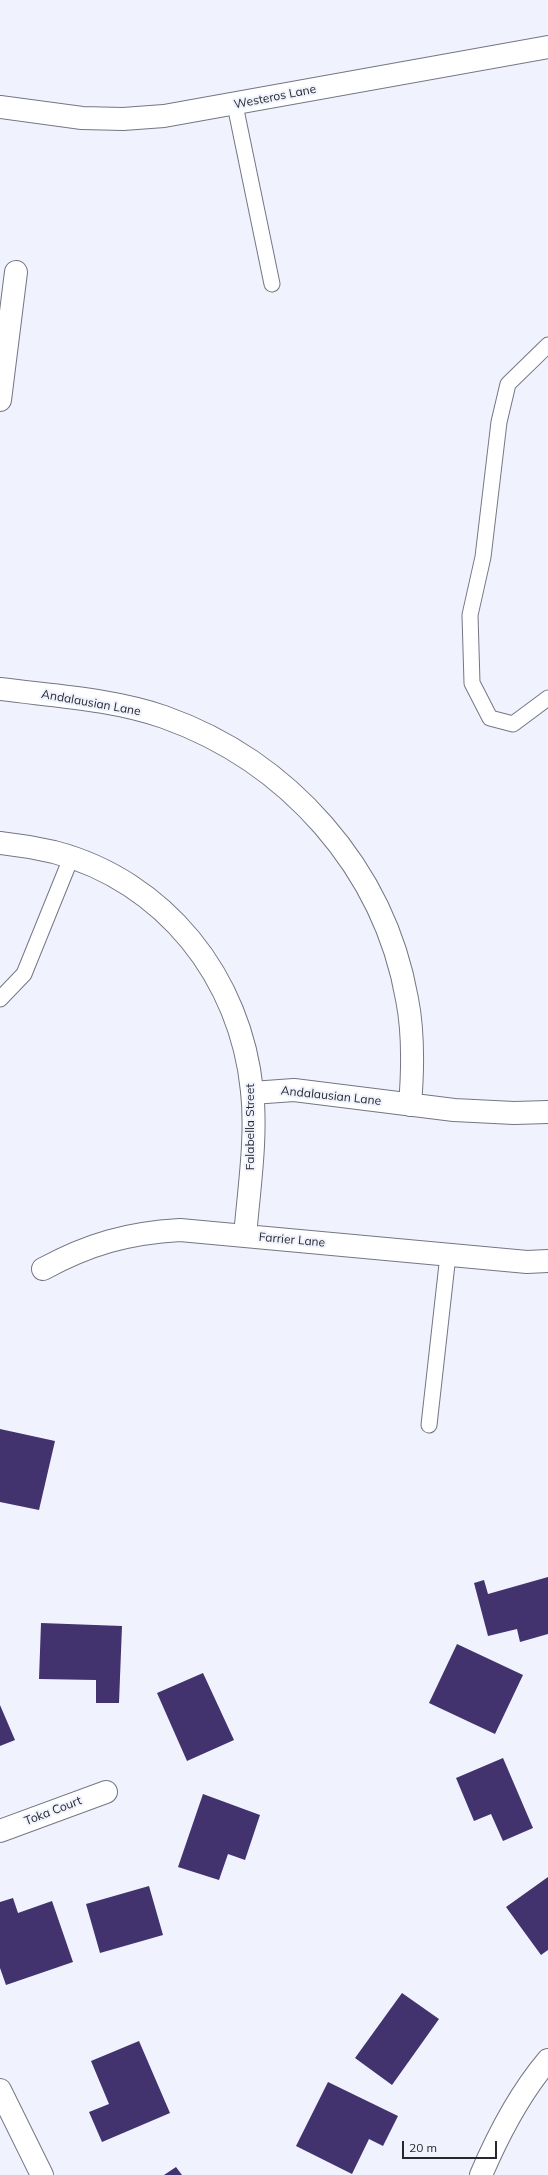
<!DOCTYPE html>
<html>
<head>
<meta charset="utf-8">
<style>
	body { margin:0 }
	#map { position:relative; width:548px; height:2175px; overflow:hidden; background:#f0f3fe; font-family:Mulish,sans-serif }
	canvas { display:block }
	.scale { position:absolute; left:402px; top:2141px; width:95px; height:18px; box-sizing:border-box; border:2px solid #26282d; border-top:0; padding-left:5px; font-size:12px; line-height:14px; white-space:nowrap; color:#26282d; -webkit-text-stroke:3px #f0f3fe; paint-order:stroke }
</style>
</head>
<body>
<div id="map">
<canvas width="548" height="2175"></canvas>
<div class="scale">20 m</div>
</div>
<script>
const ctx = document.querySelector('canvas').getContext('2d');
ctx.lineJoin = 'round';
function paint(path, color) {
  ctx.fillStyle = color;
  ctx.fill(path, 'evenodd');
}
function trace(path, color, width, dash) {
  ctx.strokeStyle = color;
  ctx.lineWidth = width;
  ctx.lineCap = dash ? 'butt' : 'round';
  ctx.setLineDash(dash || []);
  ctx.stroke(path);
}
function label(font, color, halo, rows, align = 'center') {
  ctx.font = font + ' Mulish,sans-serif';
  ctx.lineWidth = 4;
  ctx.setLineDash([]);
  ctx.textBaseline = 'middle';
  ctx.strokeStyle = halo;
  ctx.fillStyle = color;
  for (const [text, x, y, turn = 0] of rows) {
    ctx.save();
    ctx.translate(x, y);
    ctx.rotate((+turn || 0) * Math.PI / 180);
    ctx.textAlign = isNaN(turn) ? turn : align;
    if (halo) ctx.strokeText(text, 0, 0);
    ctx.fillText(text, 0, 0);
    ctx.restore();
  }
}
paint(new Path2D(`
	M 0,1429 L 55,1441 L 39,1510 L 0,1502 Z
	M 548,1577 L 548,1634 L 520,1642 L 517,1629 L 488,1636 L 474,1583 L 484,1580 L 488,1594 Z
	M 41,1623 L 122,1626 L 119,1703 L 96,1703 L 96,1680 L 39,1679 Z
	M 457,1644 L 523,1675 L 495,1734 L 429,1703 Z
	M 203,1673 L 234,1740 L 187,1761 L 157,1693 Z
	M 0,1705 L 15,1740 L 0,1746 Z
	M 503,1758 L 533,1828 L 503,1841 L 491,1814 L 474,1821 L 456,1778 Z
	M 203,1794 L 260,1815 L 245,1860 L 228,1854 L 219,1880 L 178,1867 Z
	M 548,1877 L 548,1950 L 541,1955 L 506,1907 Z
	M 149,1886 L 163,1935 L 100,1953 L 86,1904 Z
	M 13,1898 L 18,1913 L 52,1901 L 73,1962 L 6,1985 L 0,1968 L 0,1902 Z
	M 402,1993 L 439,2019 L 392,2085 L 355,2058 Z
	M 139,2041 L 170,2113 L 102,2142 L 89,2112 L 109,2104 L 91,2061 Z
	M 328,2082 L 398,2116 L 383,2146 L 369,2139 L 352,2174 L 296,2146 Z
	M 176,2167 L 182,2175 L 164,2175 Z`), '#42326e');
const lane = new Path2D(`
	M 235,105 L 272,284
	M 548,345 L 508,384 L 499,422 L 483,557 L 470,615 L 472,683 L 490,718 L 513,724 L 548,698
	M 0,999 L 24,974 L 71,858
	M 429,1425 L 448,1255`);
const street = new Path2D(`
	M 0,107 L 82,118 L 123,119 L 164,116 L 548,47
	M 0,400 L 16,272
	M 0,689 C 54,696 112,699 164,717 C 288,761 384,868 407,999 C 414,1034 413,1069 410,1105
	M 0,843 C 18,845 36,848 54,852 C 165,881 241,978 252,1091 C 257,1137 249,1189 245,1236
	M 252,1093 L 294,1090 L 454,1110 L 514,1113 L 548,1112
	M 43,1269 C 89,1244 128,1233 180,1230 L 527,1262 L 548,1261
	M 0,1831 L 106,1792
	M 0,2090 L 42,2175
	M 481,2175 C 498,2135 520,2093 548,2060`);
trace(lane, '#747783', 17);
trace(street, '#747783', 24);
trace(lane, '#fff', 15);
trace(street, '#fff', 22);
label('12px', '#26282d', '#f0f3fe', [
	["Westeros Lane",275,97,-11],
	["Andalausian Lane",91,703,10],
	["Andalausian Lane",331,1096,6],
	["Falabella Street",250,1127,-90],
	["Farrier Lane",292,1240,5],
	["Toka Court",53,1811,-21]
]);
</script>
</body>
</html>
